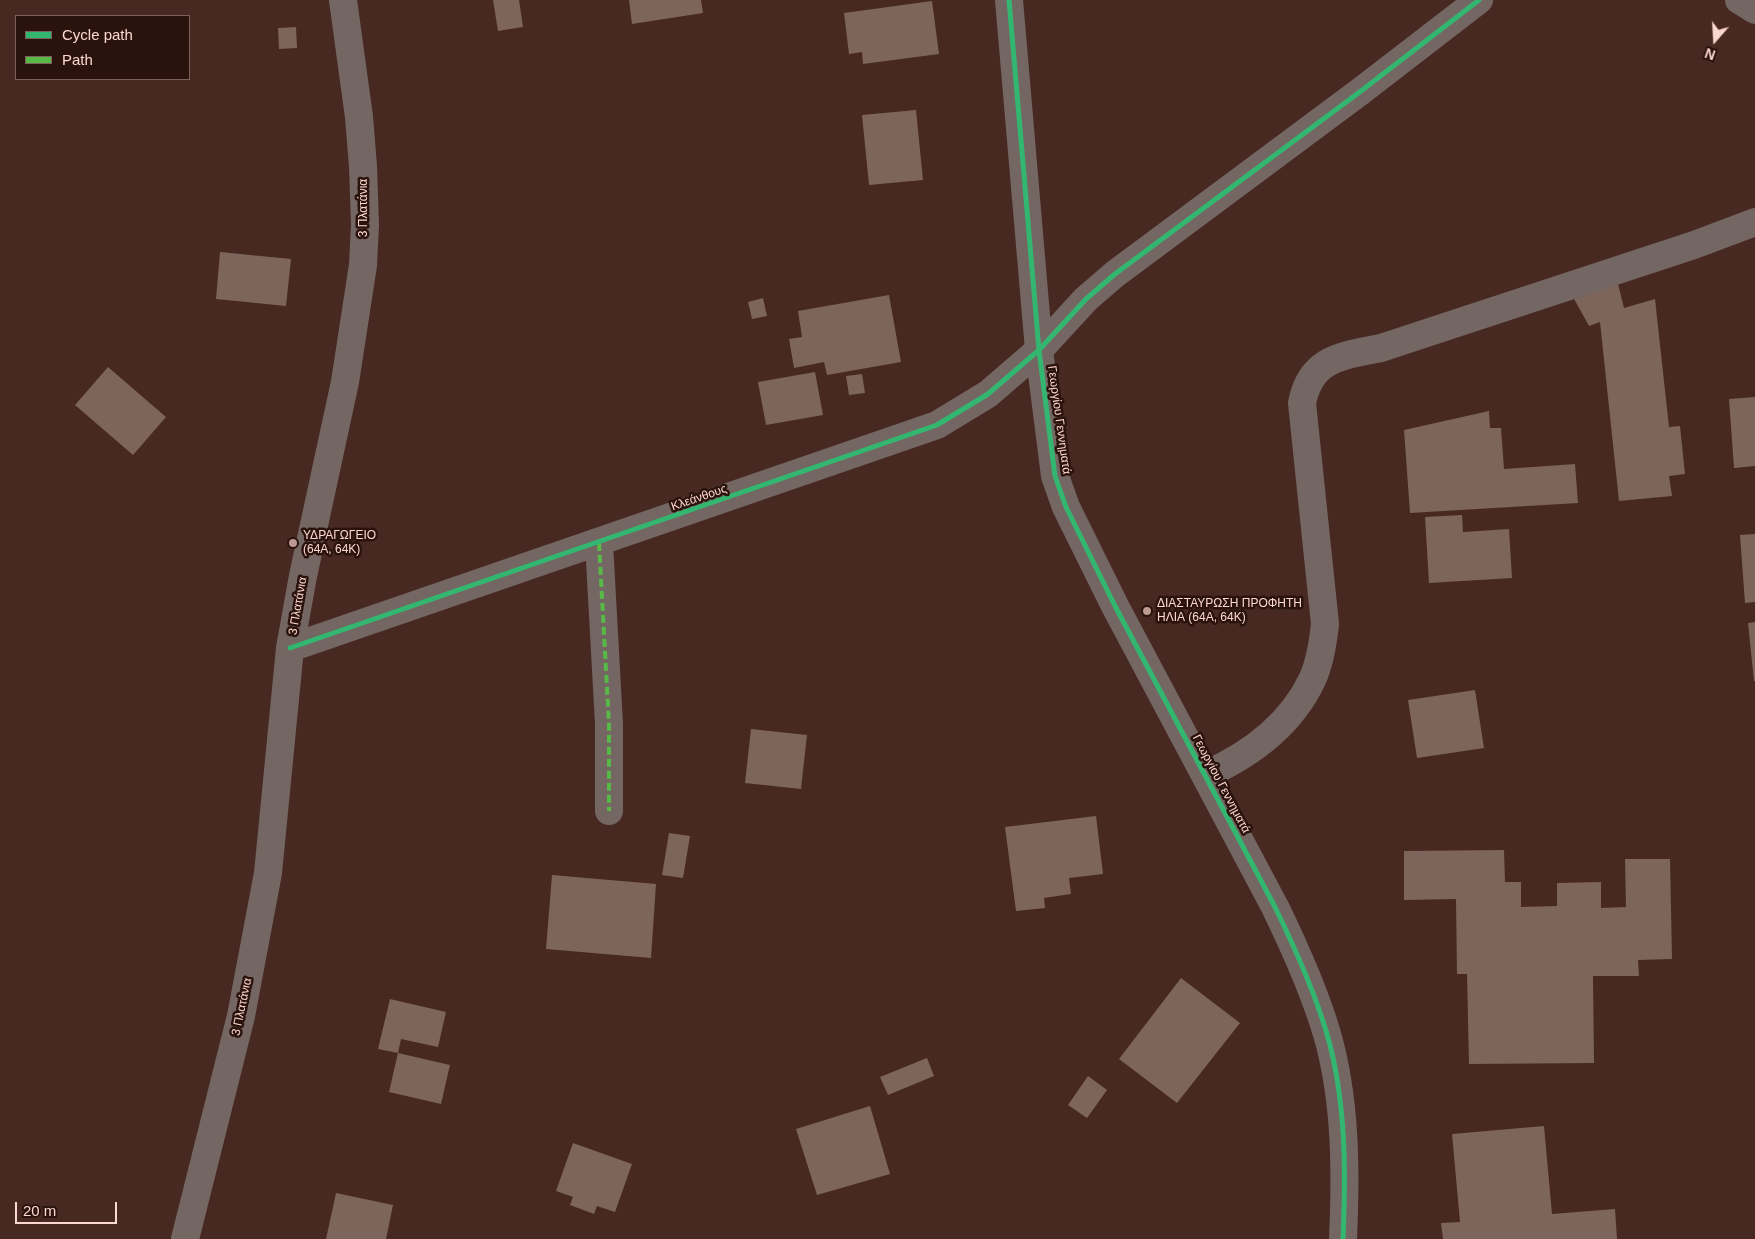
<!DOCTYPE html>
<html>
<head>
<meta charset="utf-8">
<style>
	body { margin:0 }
	#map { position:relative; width:1755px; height:1239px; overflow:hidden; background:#472922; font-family:Helvetica,sans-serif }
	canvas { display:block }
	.legend { position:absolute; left:15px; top:15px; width:175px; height:65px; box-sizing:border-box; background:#2b130d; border:1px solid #7f615b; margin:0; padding:6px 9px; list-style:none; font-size:15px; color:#fcd7cf }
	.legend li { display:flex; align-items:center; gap:10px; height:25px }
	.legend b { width:25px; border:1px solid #7f615b }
	.north { position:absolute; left:1690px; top:15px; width:50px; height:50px; -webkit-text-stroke:4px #2b130d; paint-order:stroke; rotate:199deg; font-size:14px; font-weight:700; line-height:20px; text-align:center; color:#fcd7cf }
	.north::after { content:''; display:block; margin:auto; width:18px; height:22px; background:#fcd7cf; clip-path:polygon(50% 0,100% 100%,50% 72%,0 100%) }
	.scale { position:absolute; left:15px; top:1202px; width:102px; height:22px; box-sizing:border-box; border:2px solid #fcd7cf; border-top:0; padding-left:6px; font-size:15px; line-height:18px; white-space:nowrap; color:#fcd7cf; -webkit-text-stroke:4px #2b130d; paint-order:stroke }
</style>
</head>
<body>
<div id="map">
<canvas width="1755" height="1239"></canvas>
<ul class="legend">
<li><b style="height:6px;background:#33b770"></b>Cycle path</li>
<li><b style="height:6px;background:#58b947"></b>Path</li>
</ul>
<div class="north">N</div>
<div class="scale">20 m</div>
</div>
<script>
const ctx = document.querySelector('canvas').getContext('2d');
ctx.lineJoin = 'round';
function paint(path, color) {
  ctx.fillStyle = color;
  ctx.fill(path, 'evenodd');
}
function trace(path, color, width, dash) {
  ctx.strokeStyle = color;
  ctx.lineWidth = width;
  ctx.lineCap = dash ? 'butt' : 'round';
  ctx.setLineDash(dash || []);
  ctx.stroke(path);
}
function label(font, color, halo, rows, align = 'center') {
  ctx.font = font + ' Helvetica,sans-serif';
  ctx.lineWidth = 5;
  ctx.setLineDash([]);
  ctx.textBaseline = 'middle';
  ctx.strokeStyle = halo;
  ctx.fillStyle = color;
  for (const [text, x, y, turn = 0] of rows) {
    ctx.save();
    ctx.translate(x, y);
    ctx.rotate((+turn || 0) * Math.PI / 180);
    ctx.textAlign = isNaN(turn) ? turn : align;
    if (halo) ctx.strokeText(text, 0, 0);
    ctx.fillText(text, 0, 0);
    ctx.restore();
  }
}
paint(new Path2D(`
	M 493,0 L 519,0 L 523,27 L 498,31 Z
	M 629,0 L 701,0 L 703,13 L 632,24 Z
	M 932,1 L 939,54 L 863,64 L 862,52 L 849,54 L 844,13 Z
	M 296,27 L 297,48 L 279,49 L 278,28 Z
	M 916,110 L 923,180 L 869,185 L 862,115 Z
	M 220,252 L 291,259 L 286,306 L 216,299 Z
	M 1618,284 L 1624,308 L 1655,299 L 1669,427 L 1680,426 L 1685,474 L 1669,476 L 1672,496 L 1619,501 L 1600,322 L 1589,326 L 1573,297 Z
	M 889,295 L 901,362 L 827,375 L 824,362 L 794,368 L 789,339 L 802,337 L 798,311 Z
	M 763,298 L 767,316 L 752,319 L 748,302 Z
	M 108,367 L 166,417 L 133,455 L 75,405 Z
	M 815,372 L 823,415 L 766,425 L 758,382 Z
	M 862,374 L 865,393 L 849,395 L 846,376 Z
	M 1755,397 L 1755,466 L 1734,468 L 1729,399 Z
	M 1489,411 L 1490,428 L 1501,428 L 1504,469 L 1575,464 L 1578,503 L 1410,513 L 1404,430 Z
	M 1462,515 L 1463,532 L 1509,529 L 1512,578 L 1429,583 L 1425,517 Z
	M 1755,534 L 1755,602 L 1745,603 L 1740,535 Z
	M 1755,622 L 1755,681 L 1754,681 L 1748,623 Z
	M 1475,690 L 1484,748 L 1417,758 L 1408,700 Z
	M 751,729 L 807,735 L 801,789 L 745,783 Z
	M 1096,816 L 1103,874 L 1069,878 L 1071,894 L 1044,898 L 1045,908 L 1016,911 L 1005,827 Z
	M 669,833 L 690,836 L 683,878 L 662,875 Z
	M 1504,850 L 1505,882 L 1521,882 L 1521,907 L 1557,906 L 1557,883 L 1601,882 L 1601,908 L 1626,907 L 1625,859 L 1670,859 L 1672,959 L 1638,960 L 1639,976 L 1593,976 L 1594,1063 L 1469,1064 L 1467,974 L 1457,974 L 1456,899 L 1404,900 L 1404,851 Z
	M 552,875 L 656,884 L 651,958 L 546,949 Z
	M 1181,978 L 1240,1023 L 1177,1103 L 1119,1059 Z
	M 390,999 L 446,1012 L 438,1047 L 401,1039 L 398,1053 L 378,1049 Z
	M 398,1053 L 450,1065 L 441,1104 L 389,1092 Z
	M 927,1058 L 934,1076 L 888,1095 L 880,1077 Z
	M 1088,1076 L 1107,1090 L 1087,1118 L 1068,1105 Z
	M 870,1106 L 890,1174 L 817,1195 L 796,1129 Z
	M 1544,1126 L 1552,1214 L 1615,1209 L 1617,1239 L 1443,1239 L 1441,1223 L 1460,1222 L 1452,1134 Z
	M 573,1143 L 632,1164 L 615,1212 L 597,1206 L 594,1214 L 570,1205 L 573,1197 L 556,1191 Z
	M 336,1193 L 393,1205 L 386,1239 L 326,1239 Z`), '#7d655b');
trace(new Path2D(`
	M 1009,0 L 1039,350 L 1055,476 L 1066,507 L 1115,606 L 1275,907 C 1295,948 1314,990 1327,1034 C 1346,1100 1346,1171 1343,1239
	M 1739,0 L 1755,10
	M 599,543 L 609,724 L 609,811
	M 290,648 L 937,425 L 988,394 L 1039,350 L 1086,299 L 1115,274 L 1361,91 L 1479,0
	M 1205,775 C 1250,755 1290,726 1312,680 C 1320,663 1323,643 1325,624 L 1302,403 C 1311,357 1343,356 1381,348 L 1694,245 L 1755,222
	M 185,1239 L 241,1016 L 268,873 L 290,648 L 303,576 L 345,382 L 363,265 L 365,225 L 363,166 L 359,117 L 343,0`), '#746663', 28);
trace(new Path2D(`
	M 599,543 L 609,724 L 609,811`), '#58b947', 4, [8, 4]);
trace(new Path2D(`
	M 1009,0 L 1039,350 L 1055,476 L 1066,507 L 1115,606 L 1275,907 C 1295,948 1314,990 1327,1034 C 1346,1100 1346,1171 1343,1239
	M 290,648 L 937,425 L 988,394 L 1039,350 L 1086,299 L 1115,274 L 1361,91 L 1479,0`), '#33b770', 5);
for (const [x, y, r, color] of [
	[293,543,5,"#bd9a92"],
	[1147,611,5,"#bd9a92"]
]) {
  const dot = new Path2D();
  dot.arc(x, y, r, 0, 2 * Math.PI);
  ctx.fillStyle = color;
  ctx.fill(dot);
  trace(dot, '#2b130d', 2);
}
label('12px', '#fcd7cf', '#2b130d', [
	["3 Πλατάνια",364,208,-90],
	["Γεωργίου Γεννηματά",1059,420,82],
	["Κλεάνθους",699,498,-19],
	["3 Πλατάνια",298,606,-80],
	["Γεωργίου Γεννηματά",1221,784,62],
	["3 Πλατάνια",242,1007,-78]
]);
label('12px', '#fcd7cf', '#2b130d', [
	["ΥΔΡΑΓΩΓΕΙΟ",303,536],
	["(64Α, 64Κ)",303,550],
	["ΔΙΑΣΤΑΥΡΩΣΗ ΠΡΟΦΗΤΗ",1157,604],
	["ΗΛΙΑ (64Α, 64Κ)",1157,618]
], 'left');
</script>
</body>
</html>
